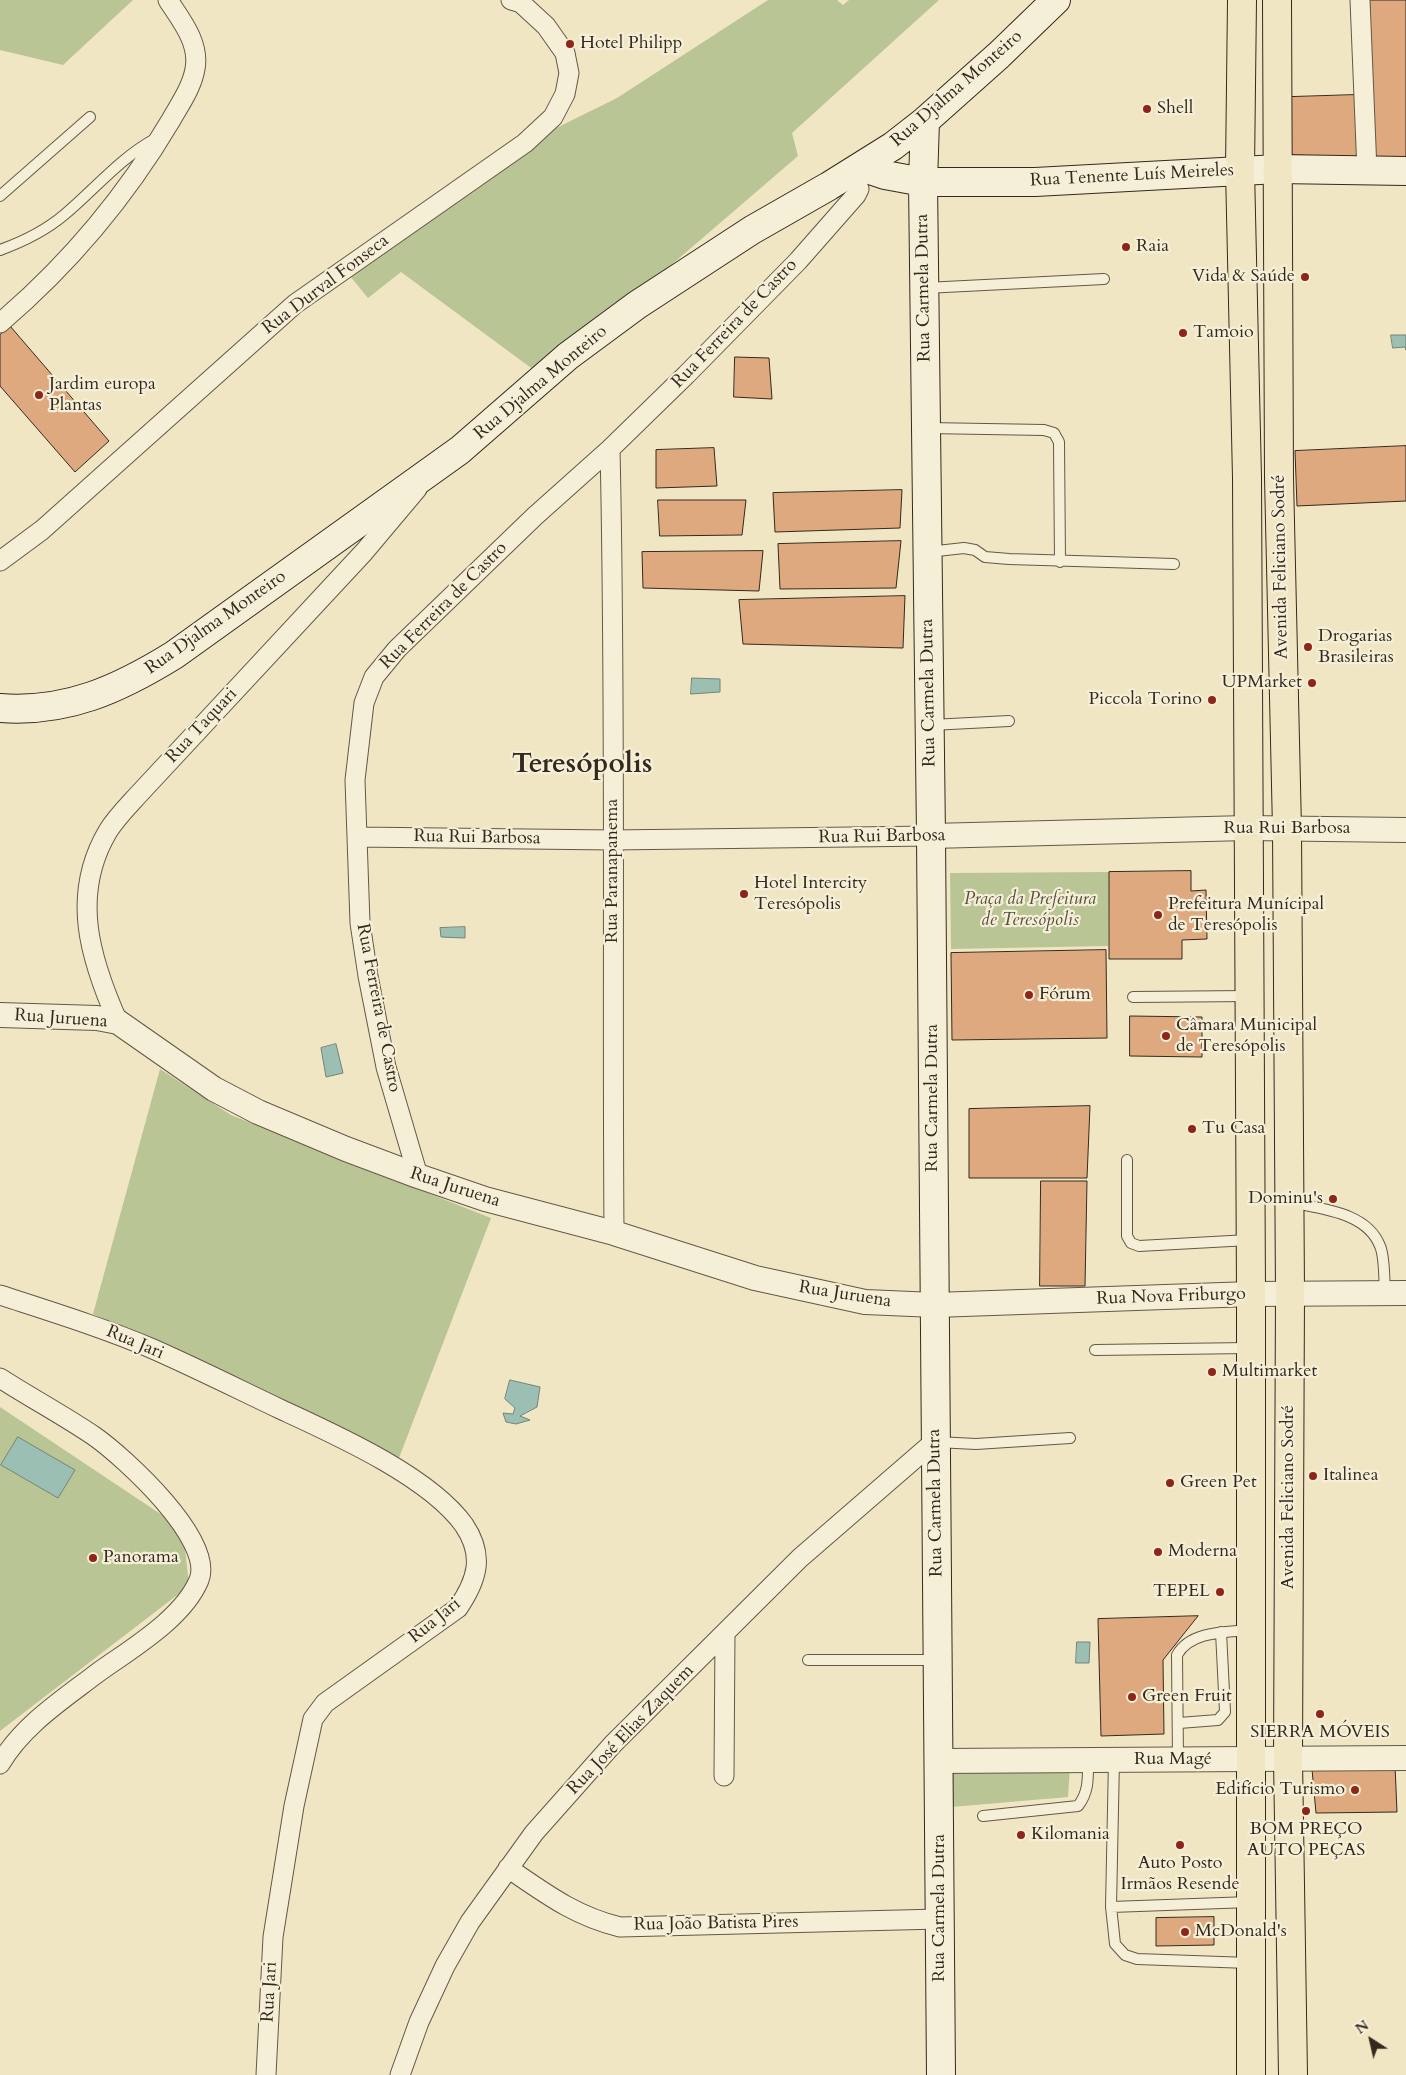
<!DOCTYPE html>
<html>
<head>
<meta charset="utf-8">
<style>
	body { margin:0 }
	#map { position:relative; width:1406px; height:2075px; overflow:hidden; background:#f1e6c3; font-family:Cardo,serif }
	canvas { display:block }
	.north { position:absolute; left:1346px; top:2015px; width:50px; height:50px; -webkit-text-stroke:4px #f6efd8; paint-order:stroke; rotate:325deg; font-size:14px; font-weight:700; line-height:20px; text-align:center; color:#34291e }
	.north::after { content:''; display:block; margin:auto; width:18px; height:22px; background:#34291e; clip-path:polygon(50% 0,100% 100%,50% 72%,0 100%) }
</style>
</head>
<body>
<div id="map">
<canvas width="1406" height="2075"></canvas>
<div class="north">N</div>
</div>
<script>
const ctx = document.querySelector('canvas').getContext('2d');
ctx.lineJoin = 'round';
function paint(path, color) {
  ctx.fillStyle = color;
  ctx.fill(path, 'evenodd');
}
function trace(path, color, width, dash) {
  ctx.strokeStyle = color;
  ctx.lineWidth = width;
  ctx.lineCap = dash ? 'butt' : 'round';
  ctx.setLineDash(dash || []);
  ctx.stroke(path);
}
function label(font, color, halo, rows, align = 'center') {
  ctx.font = font + ' Cardo,serif';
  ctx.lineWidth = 4.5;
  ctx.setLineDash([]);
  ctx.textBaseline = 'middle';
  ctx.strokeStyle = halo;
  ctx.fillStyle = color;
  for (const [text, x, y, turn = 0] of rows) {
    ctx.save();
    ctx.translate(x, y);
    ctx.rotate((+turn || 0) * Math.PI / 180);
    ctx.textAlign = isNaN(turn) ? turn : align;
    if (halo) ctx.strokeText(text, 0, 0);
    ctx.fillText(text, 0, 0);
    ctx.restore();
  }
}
paint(new Path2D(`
	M 0,0 L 133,0 L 63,65 L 0,50 Z
	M 768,0 L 837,0 L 843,5 L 849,0 L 939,0 L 792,133 L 798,156 L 542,376 L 401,272 L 368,298 L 345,270 L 530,141 L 617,98 Z
	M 1109,872 L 1108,946 L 951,949 L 950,873 Z
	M 160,1069 L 231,1115 L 491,1218 L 399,1458 L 93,1314 Z
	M 0,1407 L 183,1529 L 189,1586 L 0,1731 Z
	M 1070,1767 L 1068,1797 L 952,1807 L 949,1773 Z`), '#b9c594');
const water = new Path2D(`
	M 1391,335 L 1406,335 L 1406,350 L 1405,347 L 1393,348 Z
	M 692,678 L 720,679 L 720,692 L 691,694 Z
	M 465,927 L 465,938 L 441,937 L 440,928 Z
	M 336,1044 L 343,1073 L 326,1077 L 321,1048 Z
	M 510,1380 L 540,1387 L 537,1407 L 520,1416 L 530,1420 L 516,1424 L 506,1422 L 503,1413 L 513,1414 L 515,1408 L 505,1399 Z
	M 18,1437 L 75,1470 L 58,1498 L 1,1465 Z
	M 1077,1642 L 1090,1642 L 1089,1663 L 1076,1663 Z`);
paint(water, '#9bc0b3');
trace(water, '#728477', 1);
const building = new Path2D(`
	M 1370,0 L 1406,0 L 1406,159 L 1372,156 Z
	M 1355,95 L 1359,157 L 1291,155 L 1291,97 Z
	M 10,326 L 109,441 L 75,472 L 0,386 L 0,335 Z
	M 735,357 L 769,358 L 772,399 L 734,397 Z
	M 1406,446 L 1406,501 L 1297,506 L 1295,451 Z
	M 714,448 L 717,486 L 656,488 L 656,450 Z
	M 902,490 L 900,528 L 775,532 L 773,493 Z
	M 658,500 L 746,500 L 742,535 L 660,536 Z
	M 901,541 L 896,588 L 780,589 L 778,544 Z
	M 763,551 L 759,591 L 643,588 L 642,552 Z
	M 905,596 L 903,648 L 743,644 L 739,600 Z
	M 1191,871 L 1191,891 L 1206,890 L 1207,939 L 1182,940 L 1182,959 L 1109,959 L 1109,872 Z
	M 1106,950 L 1107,1038 L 952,1040 L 951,953 Z
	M 1130,1016 L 1202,1017 L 1202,1057 L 1130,1056 Z
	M 1090,1106 L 1087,1178 L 969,1178 L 969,1109 Z
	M 1041,1181 L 1087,1181 L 1085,1286 L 1040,1286 Z
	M 1198,1616 L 1163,1660 L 1164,1734 L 1101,1736 L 1098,1619 Z
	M 1395,1765 L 1397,1812 L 1316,1813 L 1312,1769 Z
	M 1214,1917 L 1214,1945 L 1156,1946 L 1156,1918 Z`);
paint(building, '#dea97f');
trace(building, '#34291e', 1);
const service = new Path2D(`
	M 0,196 L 90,117
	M 0,250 C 22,242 45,231 64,215 C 94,190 120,158 155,139
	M 925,288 L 1104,279
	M 928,428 L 1044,430 L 1054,433 L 1059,442 L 1060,562
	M 928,552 L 964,548 L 975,550 L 985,557 L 1009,559 L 1174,564
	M 931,725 L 1009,721
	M 1133,997 L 1249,996
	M 1127,1160 L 1127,1236 L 1131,1243 L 1139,1246 L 1249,1240
	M 1290,1202 C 1321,1209 1367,1212 1380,1246 C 1385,1257 1384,1281 1385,1293
	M 1095,1350 L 1249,1348
	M 936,1442 L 976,1444 L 1070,1438
	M 808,1660 L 937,1660
	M 1179,1723 L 1218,1720 L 1225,1712 L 1221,1632
	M 1114,1760 L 1111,1907 L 1113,1925 L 1115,1944 L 1125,1955 L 1137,1959 L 1249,1963
	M 1178,1760 L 1177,1655 C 1190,1631 1226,1632 1250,1630
	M 983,1816 L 1078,1806 C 1089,1792 1088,1778 1088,1760
	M 1111,1907 L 1250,1902`);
const minor = new Path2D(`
	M 1360,0 L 1367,171
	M 0,323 C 67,266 126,196 171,120 C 180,104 192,87 195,69 C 200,43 181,20 168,0
	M 610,449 C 616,711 612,972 614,1233
	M 0,561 L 42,530 L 295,304 L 525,143 L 553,117 L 565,94 L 569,73 L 565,53 L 546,26 L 521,3 L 511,0
	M 357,837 L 612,840 L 931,836
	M 118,1022 C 90,959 70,895 108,831 C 116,818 128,806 138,795 L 364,552 L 417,489
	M 418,1176 L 386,1067 L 368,976 L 360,923 L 355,780 L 364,703 L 374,677 L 397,649 L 535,516 L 610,449 L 686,375 L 798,261 L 856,195 L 859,189 L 858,186 L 845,177
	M 0,1295 C 52,1312 104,1328 153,1349 C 196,1368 238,1389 280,1409 C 334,1434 429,1476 464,1525 C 485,1556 477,1580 458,1608 L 325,1703 L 313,1719 L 294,1806 L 273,1937 L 266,2075
	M 0,1378 C 31,1398 63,1415 94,1436 C 124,1457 215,1540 199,1580 C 183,1619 129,1650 96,1674 C 62,1700 22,1726 0,1764
	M 724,1776 L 725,1634
	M 508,1868 C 546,1894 575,1916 620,1927 L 939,1919
	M 400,2075 L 419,2022 L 445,1966 L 470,1922 L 534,1833 L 613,1744 L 800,1558 L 935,1441`);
const tertiary = new Path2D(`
	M 931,836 L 1247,828 L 1406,830
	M 0,1015 L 97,1018 L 118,1022 L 214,1089 L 258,1112 L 346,1149 L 418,1176 L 485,1199 L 614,1233 L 755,1278 L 865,1302 L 935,1305 L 1251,1294 L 1406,1293
	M 939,1761 L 1406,1758`);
const secondary = new Path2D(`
	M 925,121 L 923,182 L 931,836 L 941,2075
	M 861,167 L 885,175 L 923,182 L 1035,182 L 1278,169 L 1406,171
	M 0,708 C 67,713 119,689 174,655 L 460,450 L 568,356 L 637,305 L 752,230 L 829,186 L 893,146 L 925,121 L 999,55 L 1056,0`);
const primary = new Path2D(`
	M 1242,0 L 1240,170 L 1247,478 L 1251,1294 L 1251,2075
	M 1277,0 L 1279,478 L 1287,829 L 1290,1293 L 1288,1759 L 1293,2075`);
trace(service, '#635847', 12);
trace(minor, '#635847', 21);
trace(tertiary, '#635847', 26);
trace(secondary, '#34291e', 30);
trace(primary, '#34291e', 30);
trace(service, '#f6efd8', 10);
trace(minor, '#f6efd8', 19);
trace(tertiary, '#f6efd8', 24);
trace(secondary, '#f6efd8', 28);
trace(primary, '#f1e6c3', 28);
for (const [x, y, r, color] of [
	[570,44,5,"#8f2418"],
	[1147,109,5,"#8f2418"],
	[1126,247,5,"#8f2418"],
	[1305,277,5,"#8f2418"],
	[1183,333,5,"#8f2418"],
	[39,395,5,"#8f2418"],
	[1308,647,5,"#8f2418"],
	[1312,683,5,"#8f2418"],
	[1212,700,5,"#8f2418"],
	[744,894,5,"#8f2418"],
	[1158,915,5,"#8f2418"],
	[1029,995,5,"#8f2418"],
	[1166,1036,5,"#8f2418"],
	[1192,1129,5,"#8f2418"],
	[1333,1199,5,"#8f2418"],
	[1212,1372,5,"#8f2418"],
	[1313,1476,5,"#8f2418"],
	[1170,1483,5,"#8f2418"],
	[1158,1552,5,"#8f2418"],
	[93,1558,5,"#8f2418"],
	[1220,1592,5,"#8f2418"],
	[1132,1697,5,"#8f2418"],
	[1320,1714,5,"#8f2418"],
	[1355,1790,5,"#8f2418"],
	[1306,1811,5,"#8f2418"],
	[1021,1835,5,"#8f2418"],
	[1180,1845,5,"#8f2418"],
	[1185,1932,5,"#8f2418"]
]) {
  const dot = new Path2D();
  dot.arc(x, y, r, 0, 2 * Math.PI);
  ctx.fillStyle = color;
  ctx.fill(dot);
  trace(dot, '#f6efd8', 2);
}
label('18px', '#34291e', '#f6efd8', [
	["Hotel Philipp",580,44],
	["Shell",1157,109],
	["Raia",1136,247],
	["Vida & Saúde",1295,277,"right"],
	["Tamoio",1193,333],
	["Jardim europa",49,385],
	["Plantas",49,406],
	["Drogarias",1318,637],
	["Brasileiras",1318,658],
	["UPMarket",1302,683,"right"],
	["Piccola Torino",1202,700,"right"],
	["Hotel Intercity",754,884],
	["Teresópolis",754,905],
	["Prefeitura Munícipal",1168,905],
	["de Teresópolis",1168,926],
	["Fórum",1039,995],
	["Câmara Municipal",1176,1026],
	["de Teresópolis",1176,1047],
	["Tu Casa",1202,1129],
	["Dominu's",1323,1199,"right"],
	["Multimarket",1222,1372],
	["Italinea",1323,1476],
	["Green Pet",1180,1483],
	["Moderna",1168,1552],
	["Panorama",103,1558],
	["TEPEL",1210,1592,"right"],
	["Green Fruit",1142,1697],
	["SIERRA MÓVEIS",1320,1733,"center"],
	["Edifício Turismo",1345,1790,"right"],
	["BOM PREÇO",1306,1830,"center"],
	["AUTO PEÇAS",1306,1851,"center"],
	["Kilomania",1031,1835],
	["Auto Posto",1180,1864,"center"],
	["Irmãos Resende",1180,1885,"center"],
	["McDonald's",1195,1932]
], 'left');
label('18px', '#34291e', '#f6efd8', [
	["Rua Djalma Monteiro",957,89,-41],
	["Rua Tenente Luís Meireles",1132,176,-3],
	["Rua Durval Fonseca",326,285,-37],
	["Rua Carmela Dutra",924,288,-91],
	["Rua Ferreira de Castro",735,324,-46],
	["Rua Djalma Monteiro",541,383,-40],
	["Avenida Feliciano Sodré",1281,567,-91],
	["Rua Ferreira de Castro",444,606,-45],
	["Rua Djalma Monteiro",216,623,-35],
	["Rua Carmela Dutra",929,693,-91],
	["Rua Taquari",202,726,-47],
	["Rua Rui Barbosa",1287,829],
	["Rua Rui Barbosa",882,837,-1],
	["Rua Rui Barbosa",477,838,1],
	["Rua Paranapanema",613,871,-90],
	["Rua Ferreira de Castro",378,1008,79],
	["Rua Juruena",61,1019,4],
	["Rua Carmela Dutra",933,1098,-90],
	["Rua Juruena",455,1188,18],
	["Rua Juruena",845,1295,9],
	["Rua Nova Friburgo",1171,1297,-2],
	["Rua Jari",135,1343,23],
	["Avenida Feliciano Sodré",1289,1497,-90],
	["Rua Carmela Dutra",936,1503,-91],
	["Rua Jari",435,1621,-39],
	["Rua José Elias Zaquem",631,1730,-46],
	["Rua Magé",1173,1760],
	["Rua Carmela Dutra",940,1908,-90],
	["Rua João Batista Pires",716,1924,-1],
	["Rua Jari",270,1992,-87]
]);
label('italic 18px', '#55503c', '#f6efd8', [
	["Praça da Prefeitura",1030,900],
	["de Teresópolis",1030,921]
]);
label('bold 28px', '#34291e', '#f6efd8', [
	["Teresópolis",582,766]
]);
</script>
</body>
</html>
